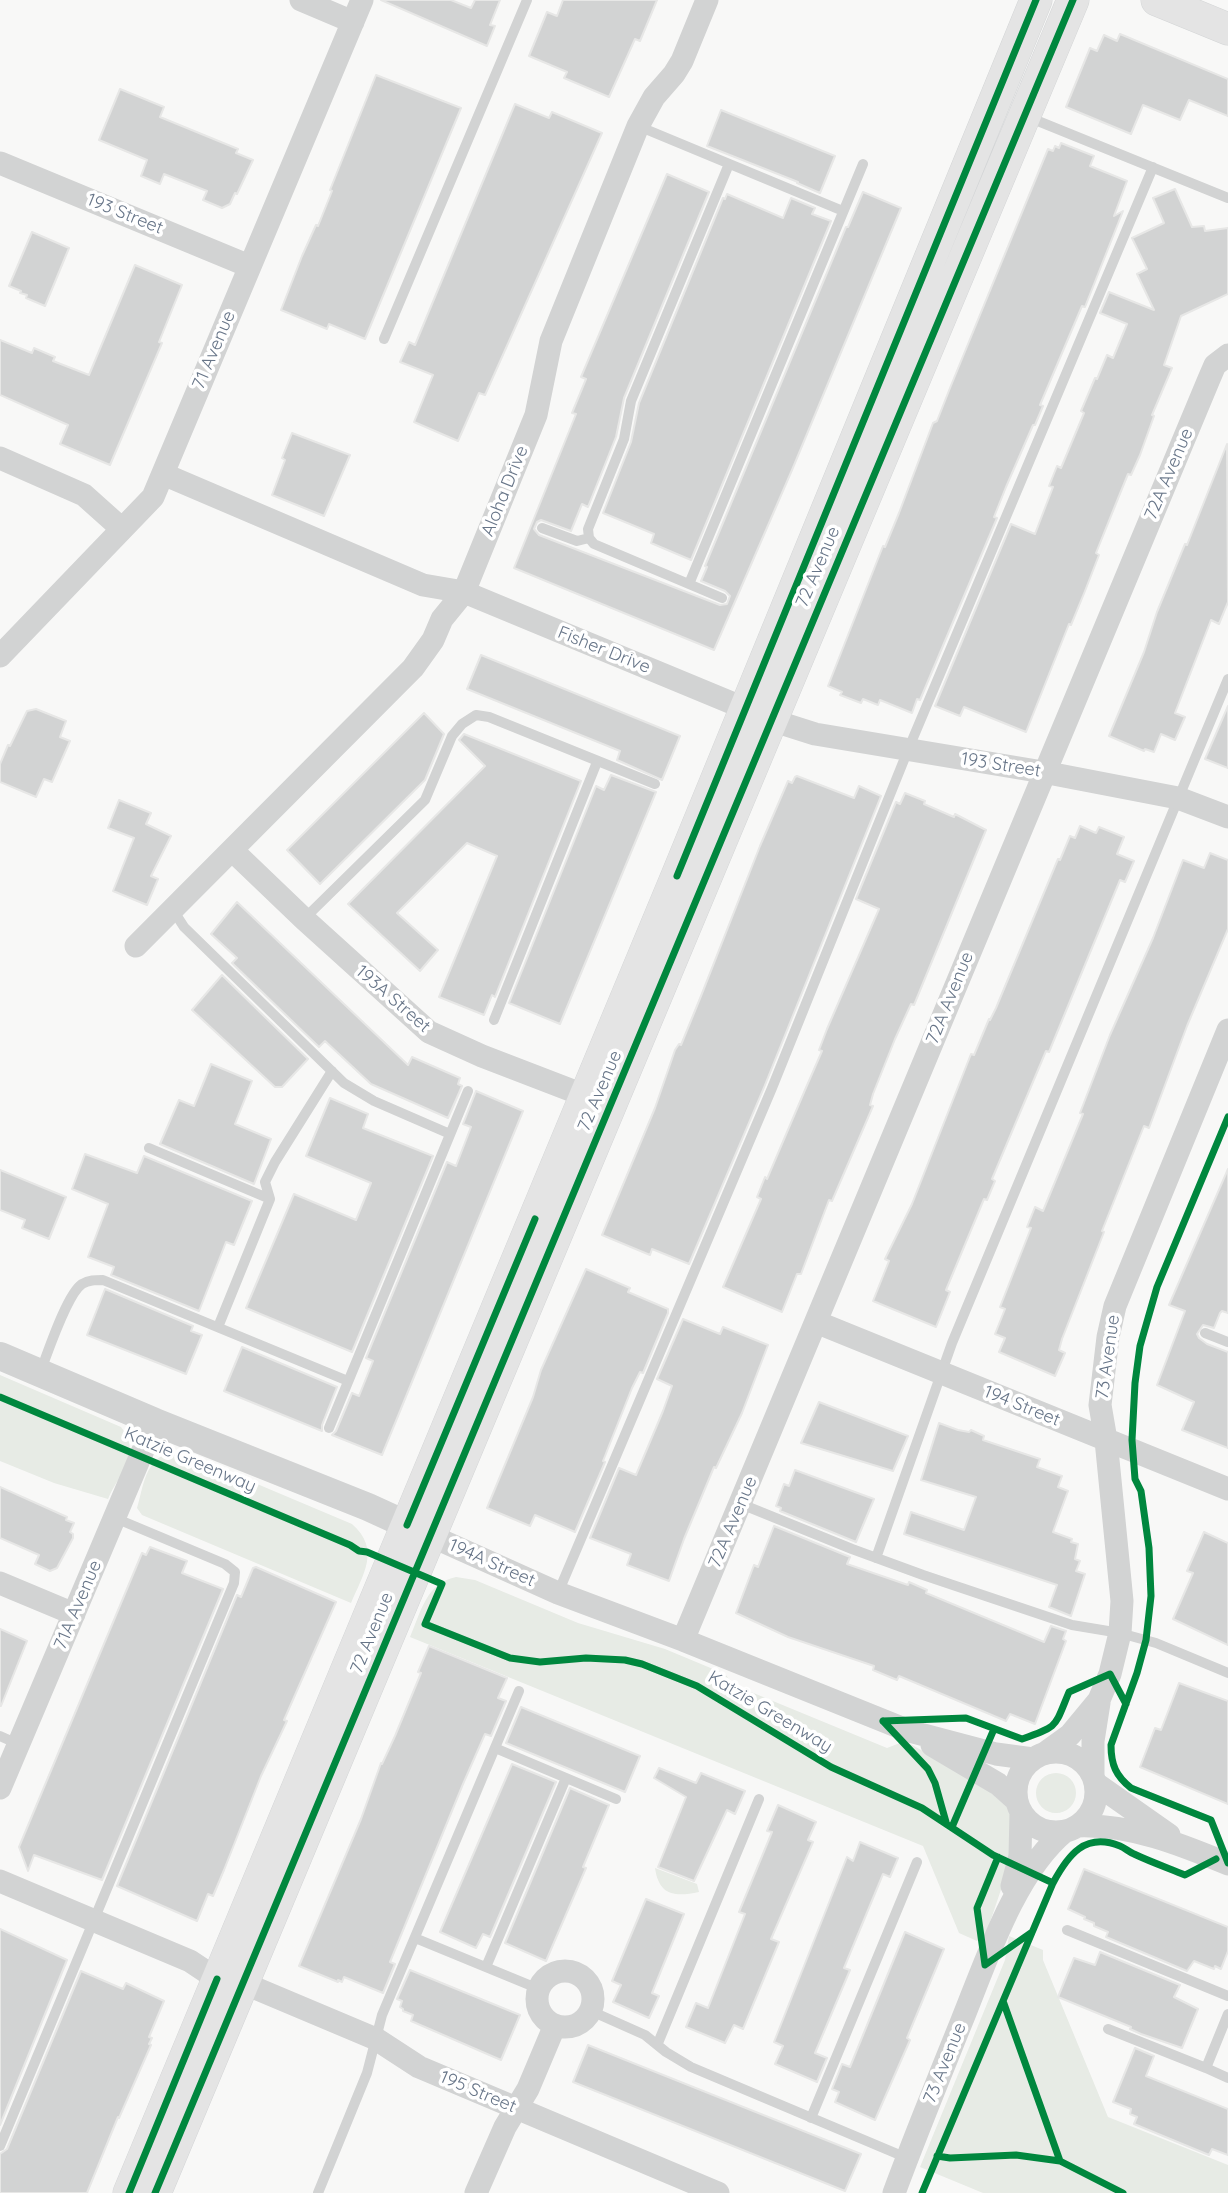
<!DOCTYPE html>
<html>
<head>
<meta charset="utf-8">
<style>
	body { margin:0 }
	canvas { display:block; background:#f8f8f7 }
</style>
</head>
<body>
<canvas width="1228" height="2193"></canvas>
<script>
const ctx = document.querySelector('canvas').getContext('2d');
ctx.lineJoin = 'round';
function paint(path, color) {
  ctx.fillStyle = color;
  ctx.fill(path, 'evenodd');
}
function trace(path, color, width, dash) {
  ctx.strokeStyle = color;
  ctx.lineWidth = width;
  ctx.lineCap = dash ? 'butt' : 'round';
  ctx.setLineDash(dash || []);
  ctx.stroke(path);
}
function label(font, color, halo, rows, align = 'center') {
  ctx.font = font + ' Quicksand,sans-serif';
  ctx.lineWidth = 7;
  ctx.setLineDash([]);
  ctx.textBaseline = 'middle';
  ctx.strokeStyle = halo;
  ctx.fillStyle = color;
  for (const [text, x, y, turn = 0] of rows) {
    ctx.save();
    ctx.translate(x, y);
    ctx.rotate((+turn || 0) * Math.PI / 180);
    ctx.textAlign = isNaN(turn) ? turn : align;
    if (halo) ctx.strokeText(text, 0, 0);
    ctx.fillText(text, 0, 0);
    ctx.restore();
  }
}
paint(new Path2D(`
	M 0,1375 L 121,1427 C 143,1454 118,1475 108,1499 L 54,1483 L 0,1461 Z
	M 171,1452 L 186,1454 L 352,1524 C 381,1549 363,1575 351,1603 L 142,1515 L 137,1508 C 144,1486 144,1460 171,1452 Z
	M 456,1577 L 475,1580 L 578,1623 L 665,1649 L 725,1674 L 734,1685 L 887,1748 L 905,1741 L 980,1783 L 1009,1809 L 1013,1821 L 1011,1860 L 986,1934 L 977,1941 L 959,1933 L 923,1846 L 410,1637 C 421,1612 426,1583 456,1577 Z
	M1036 1793a20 20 0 1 1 40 0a20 20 0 1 1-40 0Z
	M 655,1868 L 697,1884 L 699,1892 C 675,1897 659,1896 655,1868 Z
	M 1009,1936 L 1043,1950 L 1043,1960 L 1108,2117 L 1228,2165 L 1228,2193 L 983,2193 L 920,2167 L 1005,1960 Z`), '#e7ebe5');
const building = new Path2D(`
	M 381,0 L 451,0 L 471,8 L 475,0 L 500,0 L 490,25 L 495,26 L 487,46 Z
	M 563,0 L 657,0 L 640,41 L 635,39 L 609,97 L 564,78 L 567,72 L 529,56 L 547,12 L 557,16 Z
	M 1120,34 L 1228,79 L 1228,116 L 1189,100 L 1180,120 L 1143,105 L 1131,134 L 1066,107 L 1090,48 L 1097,51 L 1104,35 L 1117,41 Z
	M 376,75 L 461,108 L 365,339 L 329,324 L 327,329 L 281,310 L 302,256 L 316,225 L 318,226 L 332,191 L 330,190 Z
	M 120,89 L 164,107 L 160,117 L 238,149 L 236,153 L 253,160 L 237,194 L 235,193 L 230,204 L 222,208 L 203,200 L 207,191 L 164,174 L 160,184 L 141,176 L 147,160 L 99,140 Z
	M 515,104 L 549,118 L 552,112 L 602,133 L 485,395 L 479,393 L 458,441 L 414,422 L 433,375 L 400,362 L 409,342 L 415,345 Z
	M 721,110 L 835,156 L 820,193 L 797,183 L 798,182 L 707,146 Z
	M 1061,143 L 1094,156 L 1090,166 L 1127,181 L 1114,216 L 1123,211 L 1085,307 L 1082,306 L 1040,405 L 1043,406 L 1035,425 L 1033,425 L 1006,487 L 994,517 L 997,518 L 920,700 L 917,699 L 912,713 L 880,700 L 878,705 L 863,699 L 861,703 L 840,695 L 842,692 L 828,686 L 883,546 L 885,547 L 899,513 L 933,423 L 937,421 L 950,388 L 1048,149 L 1053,151 L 1055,146 L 1059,148 Z
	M 667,174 L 709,192 L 624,398 L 616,437 L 588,507 L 582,504 L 571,531 L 541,520 L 537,522 L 534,529 L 539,535 L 720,605 L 727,604 L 730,596 L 725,591 L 701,581 L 707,567 L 705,566 L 846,227 L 848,227 L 863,192 L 901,208 L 792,470 L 714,650 L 514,568 L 576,414 L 572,413 L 586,379 L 581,377 Z
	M 1175,189 L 1192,227 L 1204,226 L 1205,231 L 1228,228 L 1228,294 L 1181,316 L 1164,365 L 1172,368 L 1152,415 L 1154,416 L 1140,455 L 1131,475 L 1128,474 L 1117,501 L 1096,553 L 1099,555 L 1085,591 L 1071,625 L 1069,624 L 1026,732 L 964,707 L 960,716 L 935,706 L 1011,524 L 1035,534 L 1053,487 L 1049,486 L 1057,466 L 1061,468 L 1084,413 L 1081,411 L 1095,378 L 1097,379 L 1107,355 L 1113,358 L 1127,324 L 1100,313 L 1109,292 L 1154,310 L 1137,274 L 1147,269 L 1132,238 L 1164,223 L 1153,198 Z
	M 727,194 L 783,218 L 791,198 L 815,208 L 812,214 L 831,221 L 691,560 L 651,543 L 654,534 L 603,513 L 631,442 L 639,403 L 723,198 L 725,199 Z
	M 32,232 L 69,248 L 45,306 L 26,298 L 27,295 L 20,293 L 21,291 L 9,286 Z
	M 135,265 L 182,285 L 159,342 L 162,343 L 110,465 L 60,444 L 68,425 L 0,395 L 0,340 L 32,353 L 34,348 L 55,357 L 53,361 L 89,375 Z
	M 292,433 L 350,455 L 324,516 L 272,495 L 285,460 L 282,458 Z
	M 1227,444 L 1228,602 L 1219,624 L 1211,620 L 1175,713 L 1185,717 L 1175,740 L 1161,734 L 1154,752 L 1145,749 L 1144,751 L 1109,736 L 1144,652 L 1157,612 L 1185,544 L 1187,545 Z
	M 481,655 L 680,736 L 662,780 L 617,760 L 620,751 L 467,689 Z
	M 1228,706 L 1228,768 L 1205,759 Z
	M 36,709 L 66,721 L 60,737 L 70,741 L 52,782 L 44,779 L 36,797 L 0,782 L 0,764 L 8,745 L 10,746 L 27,711 Z
	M 424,713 L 444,734 L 425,780 L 320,884 L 287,850 Z
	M 464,734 L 581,781 L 495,997 L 492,995 L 484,1015 L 439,997 L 497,856 L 467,843 L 397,913 L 438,950 L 420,971 L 348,904 L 485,766 L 459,740 Z
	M 611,775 L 656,792 L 560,1024 L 509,1003 L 596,786 L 604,790 Z
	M 797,776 L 854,798 L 859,786 L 881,796 L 765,1085 L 689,1264 L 652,1249 L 650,1255 L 602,1235 L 655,1108 L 675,1050 L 679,1044 L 681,1045 L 701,996 L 760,846 L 788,781 L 792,783 L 795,777 Z
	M 905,793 L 925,801 L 924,804 L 954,817 L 955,814 L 986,830 L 914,1005 L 911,1004 L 895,1039 L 873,1094 L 870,1105 L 873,1106 L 864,1127 L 832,1201 L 829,1200 L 801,1274 L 797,1274 L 782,1312 L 723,1287 L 761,1199 L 757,1197 L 765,1177 L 767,1179 L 805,1090 L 822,1051 L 819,1050 L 827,1029 L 879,909 L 856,899 L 896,802 L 900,804 Z
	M 119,800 L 151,813 L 146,824 L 171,836 L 151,876 L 158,879 L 147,905 L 113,891 L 134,838 L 108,828 Z
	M 1080,826 L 1096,833 L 1099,827 L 1124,837 L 1117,854 L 1134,861 L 1125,882 L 1120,880 L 1049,1052 L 1046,1051 L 992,1179 L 995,1181 L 987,1200 L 984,1199 L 946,1290 L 950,1292 L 936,1327 L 873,1301 L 889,1261 L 885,1259 L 912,1204 L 971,1054 L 974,1055 L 989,1019 L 990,1020 L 996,1008 L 1058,859 L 1060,860 L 1070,836 L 1075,838 Z
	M 1210,853 L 1228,860 L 1228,929 L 1187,1026 L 1149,1128 L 1144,1126 L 1102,1231 L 1104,1232 L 1062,1339 L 1059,1350 L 1065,1353 L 1055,1376 L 999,1352 L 1005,1338 L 995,1334 L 1005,1309 L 1000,1307 L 1031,1228 L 1027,1227 L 1035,1207 L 1043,1211 L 1083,1114 L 1080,1113 L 1110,1035 L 1153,938 L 1183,860 L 1204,868 Z
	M 237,902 L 408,1065 L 412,1057 L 460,1078 L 458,1084 L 462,1086 L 448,1118 L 371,1084 L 325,1041 L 319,1047 L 232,963 L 237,958 L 211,934 Z
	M 222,975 L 308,1059 L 282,1087 L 275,1087 L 192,1010 Z
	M 211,1064 L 252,1081 L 235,1124 L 271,1139 L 254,1184 L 160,1144 L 179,1100 L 194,1106 Z
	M 476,1091 L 523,1111 L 382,1455 L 332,1435 L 336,1431 L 352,1393 L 359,1396 L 373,1361 L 366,1358 L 447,1162 L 456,1166 L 471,1127 L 463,1124 Z
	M 330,1098 L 368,1114 L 363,1128 L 433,1156 L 352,1352 L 246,1308 L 294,1194 L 356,1220 L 371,1183 L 306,1156 Z
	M 85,1154 L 137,1173 L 144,1156 L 252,1201 L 234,1245 L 226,1242 L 199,1311 L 111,1275 L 114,1267 L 88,1257 L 108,1204 L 72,1189 Z
	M 1228,1169 L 1228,1313 L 1222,1311 L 1220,1313 L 1214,1328 L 1203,1325 L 1197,1334 L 1199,1338 L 1207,1344 L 1228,1352 L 1228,1448 L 1182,1430 L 1194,1402 L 1157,1385 L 1185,1311 L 1169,1305 Z
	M 0,1170 L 66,1197 L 49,1239 L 22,1228 L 25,1220 L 0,1210 Z
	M 586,1269 L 630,1288 L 628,1292 L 668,1309 L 668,1313 L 643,1373 L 640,1372 L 632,1388 L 603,1461 L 605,1462 L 575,1532 L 535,1515 L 530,1526 L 487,1508 L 533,1397 L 541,1370 Z
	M 105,1289 L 193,1326 L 191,1331 L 202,1335 L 186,1374 L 87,1335 Z
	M 683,1319 L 720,1334 L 723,1327 L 768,1345 L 742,1413 L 716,1468 L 714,1467 L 684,1539 L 669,1581 L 627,1565 L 631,1554 L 590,1538 L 619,1468 L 636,1475 L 663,1411 L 672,1386 L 657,1379 Z
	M 242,1347 L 337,1387 L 322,1425 L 322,1431 L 224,1391 Z
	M 819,1402 L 908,1436 L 893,1471 L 801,1443 Z
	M 939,1423 L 958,1430 L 969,1432 L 971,1430 L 984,1436 L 983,1440 L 1040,1459 L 1037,1467 L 1062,1476 L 1058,1487 L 1068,1491 L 1053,1532 L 1072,1539 L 1071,1542 L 1078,1544 L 1075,1559 L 1080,1561 L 1076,1571 L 1085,1574 L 1071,1616 L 1049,1607 L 1057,1585 L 904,1534 L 911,1512 L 964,1530 L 976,1497 L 921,1480 Z
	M 795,1470 L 874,1499 L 856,1542 L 780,1511 L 781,1508 L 776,1506 L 784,1484 L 789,1486 Z
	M 0,1487 L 67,1517 L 66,1520 L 74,1523 L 70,1532 L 73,1534 L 73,1538 L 57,1568 L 50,1571 L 35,1564 L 39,1555 L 0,1538 Z
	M 774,1526 L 850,1557 L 847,1564 L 908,1585 L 909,1582 L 927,1590 L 926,1593 L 1044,1642 L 1051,1626 L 1066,1631 L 1063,1639 L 1066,1641 L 1035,1724 L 1010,1714 L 1006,1721 L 899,1676 L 897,1680 L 873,1670 L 874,1666 L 788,1637 L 736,1613 L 754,1565 L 758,1567 Z
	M 1204,1532 L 1228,1543 L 1228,1645 L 1173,1619 L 1193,1573 L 1187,1571 Z
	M 150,1547 L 187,1561 L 182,1573 L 223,1589 L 102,1880 L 34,1855 L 28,1871 L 19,1847 L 142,1553 L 146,1555 Z
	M 256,1567 L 336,1602 L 284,1720 L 287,1721 L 261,1776 L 224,1870 L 213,1896 L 208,1894 L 197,1921 L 117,1886 L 237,1595 L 241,1597 L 253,1568 Z
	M 0,1629 L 27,1641 L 1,1706 L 0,1706 Z
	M 429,1646 L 507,1678 L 498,1698 L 506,1701 L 491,1736 L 485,1734 L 463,1784 L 390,1962 L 395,1964 L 383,1993 L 344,1977 L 342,1982 L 338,1980 L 338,1982 L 299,1966 L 361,1819 L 381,1763 L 382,1764 L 395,1736 L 421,1673 L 418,1672 Z
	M 1179,1683 L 1228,1701 L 1228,1804 L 1140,1767 L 1155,1728 L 1161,1730 Z
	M 521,1707 L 640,1756 L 625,1792 L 506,1743 Z
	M 512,1764 L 556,1782 L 490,1937 L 483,1934 L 476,1948 L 440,1932 Z
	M 659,1768 L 696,1783 L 701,1773 L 745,1791 L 735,1814 L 727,1810 L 694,1881 L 658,1867 L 686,1797 L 654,1778 Z
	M 570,1788 L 609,1805 L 583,1867 L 586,1868 L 546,1961 L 505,1943 Z
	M 778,1805 L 816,1822 L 808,1840 L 813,1842 L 771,1939 L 779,1942 L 743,2029 L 734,2025 L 725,2043 L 686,2027 L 696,2003 L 708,2008 L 745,1914 L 739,1912 L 772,1832 L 767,1831 Z
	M 860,1842 L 898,1858 L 890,1877 L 883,1874 L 844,1968 L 850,1970 L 815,2053 L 827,2058 L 817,2082 L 775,2064 L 783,2046 L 774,2042 L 847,1857 L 853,1861 Z
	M 1084,1869 L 1228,1927 L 1228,1951 L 1221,1969 L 1215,1966 L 1214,1969 L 1194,1961 L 1187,1971 L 1106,1937 L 1108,1932 L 1094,1926 L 1094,1923 L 1084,1919 L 1085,1917 L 1068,1909 Z
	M 646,1899 L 684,1914 L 652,1993 L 659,1996 L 649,2018 L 613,2002 L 621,1985 L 612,1981 Z
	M 0,1929 L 67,1960 L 0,2125 Z
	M 905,1932 L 944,1949 L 907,2038 L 910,2040 L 875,2120 L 835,2102 L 839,2092 L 832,2089 L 842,2064 L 850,2067 Z
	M 1100,1952 L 1180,1985 L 1174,1997 L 1198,2009 L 1182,2048 L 1141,2034 L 1130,2029 L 1131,2027 L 1058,1997 L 1074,1958 L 1095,1965 Z
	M 410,1970 L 520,2015 L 501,2060 L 411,2021 L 413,2015 L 403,2011 L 403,2009 L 400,2007 L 402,2001 L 397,1999 Z
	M 81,1971 L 123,1989 L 126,1983 L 164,2001 L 149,2037 L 152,2038 L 149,2044 L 151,2045 L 119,2118 L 118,2117 L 87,2193 L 0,2193 L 0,2154 L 7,2149 Z
	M 588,2045 L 861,2154 L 845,2191 L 573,2082 Z
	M 1135,2048 L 1154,2056 L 1146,2076 L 1228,2109 L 1228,2155 L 1212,2149 L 1209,2155 L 1134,2124 L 1137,2117 L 1130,2114 L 1131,2109 L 1113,2102 Z`);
paint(building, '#d2d3d3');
trace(building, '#e7e7e6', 2);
const secondary = new Path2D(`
	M 1157,0 L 1228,29
	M 129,2193 L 677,876 L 1036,0
	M 155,2193 L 1073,0`);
trace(secondary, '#d3d5d6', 33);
trace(new Path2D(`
	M 1028,117 L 1228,198
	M 638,126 L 843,211
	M 384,339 L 527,0
	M 542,528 L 577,541 L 589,538
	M 689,584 L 863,164
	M 722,598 L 594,544 L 589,538 L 588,529 L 624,439 L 631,401 L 729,164
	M 177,908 L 175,913 L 184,927 L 344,1083 L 374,1101 L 450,1134
	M 304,919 L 425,800 L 452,736 L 462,724 L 476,715 L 489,717 L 655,784
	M 494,1020 L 597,762
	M 149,1148 L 270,1199
	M 218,1327 L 270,1199 L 265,1182 L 275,1162 L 332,1071
	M 1205,1333 L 1228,1342
	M 41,1370 C 48,1352 67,1294 82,1284 C 89,1280 95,1280 103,1280 L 348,1381
	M 329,1428 L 468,1091
	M 741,1504 L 852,1549 L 923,1575 L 1072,1625 L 1120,1633 L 1156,1643 L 1228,1673
	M 876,1558 L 952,1343 L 1228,679
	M 558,1593 L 772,1088 L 908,750 L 1153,167
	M 0,1736 L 18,1744
	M 495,1748 L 616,1799
	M 1067,1930 L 1228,1996
	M 415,1938 L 539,1989
	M 486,1967 L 566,1778
	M 591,2011 L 645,2035 L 666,2052 L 691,2067 L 907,2158
	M 1108,2029 L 1206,2068 L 1228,2014
	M 658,2043 L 759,1799
	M 1206,2068 L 1228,2078
	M 811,2118 L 917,1862
	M 0,2146 L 234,1583 L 235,1572 L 225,1564 L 115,1518
	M 318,2193 L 367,2073 L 382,2015 L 519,1691`), '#d2d3d3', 10);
trace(new Path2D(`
	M 301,0 L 353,22
	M 0,163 L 249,266
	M 0,458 L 84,495 L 122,529
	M 163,474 L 423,585 L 464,592 L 744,708
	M 0,656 L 153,497 L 362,0
	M 771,720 L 815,734 L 1043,772 L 1178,798 L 1228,817
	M 233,851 L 304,919 L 429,1032 L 482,1056 L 586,1096
	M 136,946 L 413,668 L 433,640 L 442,619 L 464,592 L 536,415 L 551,341 L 638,126 L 654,97 L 674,74 L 682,61 L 707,0
	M 816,1322 L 1228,1489
	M 429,1535 L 558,1593 L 683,1640 L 909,1731 L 996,1754 L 1033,1759
	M 0,1583 L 74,1614
	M 683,1640 L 1209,379 L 1215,365 L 1228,355
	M 932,1745 L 998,1784 L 1017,1801
	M1016 1792a40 40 0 1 1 80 0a40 40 0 1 1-80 0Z
	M 1045,1753 L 1070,1735 L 1099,1700 L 1110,1674 L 1120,1633 L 1122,1601 L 1106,1440 L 1100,1405 L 1108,1337 L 1115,1306 L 1228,1030
	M 1093,1776 L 1093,1741 L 1099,1703
	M 1095,1783 L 1169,1835
	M 0,1788 L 155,1422
	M 1077,1826 C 1130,1824 1180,1844 1228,1864
	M 0,1881 L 190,1961 L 217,1979
	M 1012,1886 L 1020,1856 L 1021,1813
	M537 1999a28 28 0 1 1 56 0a28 28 0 1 1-56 0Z
	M 243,1983 L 376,2039 L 419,2067 L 718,2193
	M 476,2193 L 505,2127 L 528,2089 L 555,2025
	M 894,2193 C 915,2136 938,2080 961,2023 C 986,1962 1014,1873 1065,1831`), '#d2d3d3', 23);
trace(new Path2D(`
	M 0,1356 L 155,1422 L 368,1507 L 427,1534`), '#d2d3d3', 28);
trace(secondary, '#e4e4e4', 32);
trace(new Path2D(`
	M 677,876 L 1036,0
	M 0,1397 L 350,1545 L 359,1551 L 367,1552 L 442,1584 L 425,1624 L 510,1658 L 540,1662 L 586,1658 L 625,1660 L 642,1664 L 697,1686 L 831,1767 L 922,1808 L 993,1855 L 1053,1883
	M 407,1525 L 535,1219
	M 883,1721 L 966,1718 L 1022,1739 C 1059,1726 1054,1728 1069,1692 L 1110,1674 L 1126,1704
	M 883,1721 L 928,1769 L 935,1783 L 946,1822
	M 952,1827 L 994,1729
	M 998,1857 L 977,1908 L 985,1965 L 1032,1932
	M 1228,1863 L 1211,1820 L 1131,1788 C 1116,1776 1111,1765 1111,1745 L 1137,1673 L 1146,1640 L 1151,1596 L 1149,1548 L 1141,1491 L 1135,1479 L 1132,1440 L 1135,1383 L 1140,1346 L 1157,1287 L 1228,1117
	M 937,2156 L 950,2158 L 1016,2155 L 1060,2161
	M 129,2193 L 217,1979
	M 155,2193 L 1073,0
	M 922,2193 L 1003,2001
	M 1123,2193 L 1060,2161 L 1003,2001 L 1053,1883 C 1068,1855 1085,1832 1120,1846 C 1125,1848 1129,1852 1134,1854 C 1151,1862 1168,1868 1185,1875 L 1216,1859`), '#00873e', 7);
label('18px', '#677588', '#fff', [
	["193 Street",125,214,22],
	["71 Avenue",214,350,-67],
	["72A Avenue",1169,474,-67],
	["Aloha Drive",505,491,-68],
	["72 Avenue",818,567,-67],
	["Fisher Drive",604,650,22],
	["193 Street",1001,765,9],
	["72A Avenue",950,998,-68],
	["193A Street",393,999,41],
	["72 Avenue",600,1091,-67],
	["73 Avenue",1108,1357,-82],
	["194 Street",1022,1406,22],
	["Katzie Greenway",190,1460,23],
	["72A Avenue",733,1522,-67],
	["194A Street",492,1563,24],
	["71A Avenue",78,1605,-67],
	["72 Avenue",372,1633,-68],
	["Katzie Greenway",770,1712,31],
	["73 Avenue",945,2063,-68],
	["195 Street",478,2092,23]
]);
</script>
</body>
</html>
